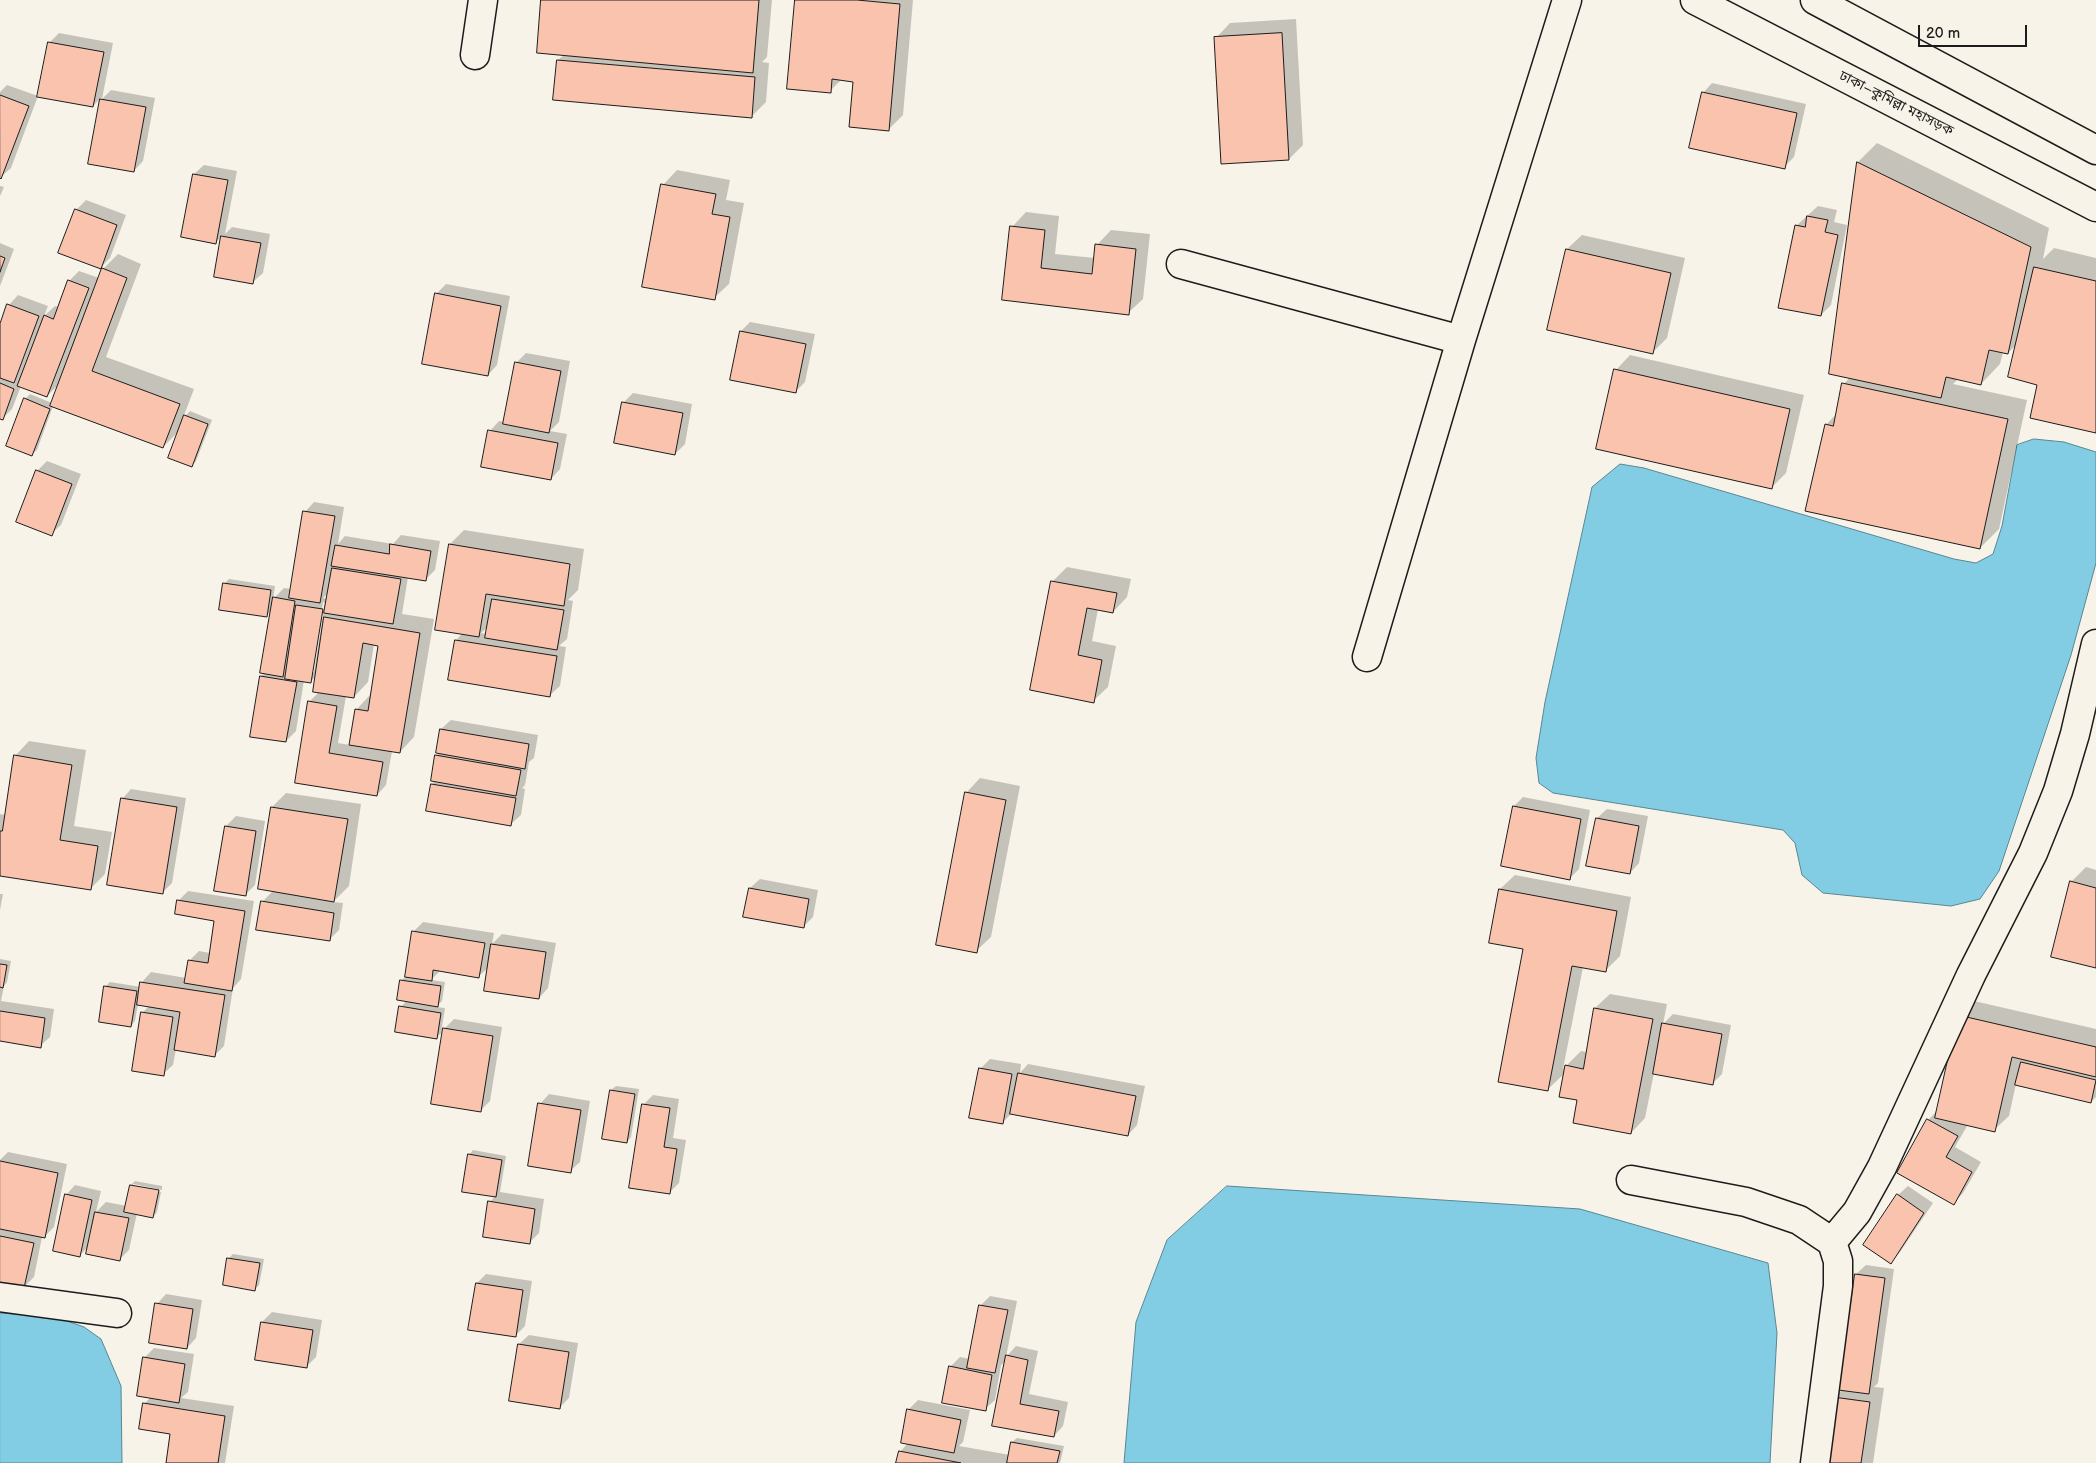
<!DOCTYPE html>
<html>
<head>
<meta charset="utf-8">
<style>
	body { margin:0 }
	#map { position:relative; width:2096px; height:1463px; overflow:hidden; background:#f7f3e8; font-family:"Balsamiq Sans",sans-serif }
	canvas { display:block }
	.scale { position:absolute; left:1918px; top:25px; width:109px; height:22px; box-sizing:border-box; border:2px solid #1c1c1c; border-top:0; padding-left:6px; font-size:15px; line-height:18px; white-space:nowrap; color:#1c1c1c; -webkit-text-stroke:4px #f7f3e8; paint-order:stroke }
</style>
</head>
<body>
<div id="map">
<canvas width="2096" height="1463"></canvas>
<div class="scale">20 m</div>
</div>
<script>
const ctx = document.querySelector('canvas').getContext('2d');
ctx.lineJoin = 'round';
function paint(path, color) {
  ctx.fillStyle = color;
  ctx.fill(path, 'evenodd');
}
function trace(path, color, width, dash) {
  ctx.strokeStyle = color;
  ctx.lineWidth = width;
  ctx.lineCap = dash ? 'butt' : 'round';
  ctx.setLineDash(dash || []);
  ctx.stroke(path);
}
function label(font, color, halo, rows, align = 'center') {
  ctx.font = font + ' "Balsamiq Sans","Noto Sans Bengali",sans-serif';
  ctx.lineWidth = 4;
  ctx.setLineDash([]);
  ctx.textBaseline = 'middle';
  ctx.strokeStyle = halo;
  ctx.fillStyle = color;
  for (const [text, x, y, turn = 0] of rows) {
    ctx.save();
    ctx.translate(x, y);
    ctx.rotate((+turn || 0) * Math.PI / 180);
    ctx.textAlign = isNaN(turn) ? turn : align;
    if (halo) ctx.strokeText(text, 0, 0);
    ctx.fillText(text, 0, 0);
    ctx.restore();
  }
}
const water = new Path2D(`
	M 2034,439 L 2064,442 L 2096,452 L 2096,563 L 2071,655 L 1999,871 L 1980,899 L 1951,906 L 1823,893 L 1802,875 L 1795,843 L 1783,830 L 1553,793 L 1539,783 L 1536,758 L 1545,702 L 1592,487 L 1620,464 L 1644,468 L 1954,559 L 1976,563 L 1993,554 L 2002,526 L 2017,445 Z
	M 1227,1186 L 1580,1209 L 1768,1263 L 1777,1333 L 1770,1463 L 1124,1463 L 1136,1322 L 1167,1240 Z
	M 0,1313 L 56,1317 L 84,1327 L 101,1339 L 121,1386 L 122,1463 L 0,1463 Z`);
paint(water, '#82cde3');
trace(water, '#598693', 1);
paint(new Path2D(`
	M 543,0 L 772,0 L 767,57 L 762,62 L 769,63 L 766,102 L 751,117 L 558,60 L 564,55 Z
	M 796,0 L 913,0 L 903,115 L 888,130 L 855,80 L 842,79 L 830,91 Z
	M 1296,19 L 1303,145 L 1289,159 L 1216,38 L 1230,23 Z
	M 59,33 L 113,43 L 102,99 L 111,90 L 155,98 L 143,161 L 134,171 L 90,163 L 102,97 L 93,106 L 49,43 Z
	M 1712,83 L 1806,104 L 1794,157 L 1784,167 L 1703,93 Z
	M 7,85 L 38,96 L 11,168 L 1,177 L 0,92 Z
	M 1877,143 L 2049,228 L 2043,259 L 2054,248 L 2096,258 L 2096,432 L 2039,384 L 2017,344 L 2008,353 L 2003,352 L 2000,364 L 1981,384 L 1958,379 L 1953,384 L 2027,400 L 1999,529 L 1980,548 L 1826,425 L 1837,413 L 1844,384 L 1850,377 L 1830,373 L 1858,162 Z
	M 204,165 L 237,171 L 225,234 L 232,227 L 270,234 L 263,273 L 253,282 L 215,276 L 223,235 L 216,242 L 194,174 Z
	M 677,170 L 730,180 L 726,200 L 744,203 L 729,284 L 714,298 L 663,185 Z
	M 0,186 L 4,187 L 0,196 Z
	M 86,200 L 126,215 L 110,258 L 100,268 L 76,210 Z
	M 1818,206 L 1837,210 L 1834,222 L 1847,225 L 1831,305 L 1821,315 L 1796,226 Z
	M 1026,212 L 1059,216 L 1055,254 L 1095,258 L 1097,245 L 1111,230 L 1150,234 L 1143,299 L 1128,313 L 1004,298 L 1012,227 Z
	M 1582,235 L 1685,258 L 1667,338 L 1652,353 L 1567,249 Z
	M 0,243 L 14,249 L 0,286 Z
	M 118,254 L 141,264 L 106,357 L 194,389 L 183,418 L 190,411 L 212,420 L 196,461 L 192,466 L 180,430 L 163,447 L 53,406 L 37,450 L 32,454 L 25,399 L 30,394 L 52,403 L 60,383 L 47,396 L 21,386 L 12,409 L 2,419 L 0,418 L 0,327 L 9,305 L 18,295 L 48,306 L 44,316 L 55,306 L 59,307 L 69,281 L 79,271 L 99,278 L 103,269 Z
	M 446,284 L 510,296 L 497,365 L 488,375 L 436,294 Z
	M 750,322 L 815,334 L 805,382 L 796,391 L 741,331 Z
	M 526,353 L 570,361 L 559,422 L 550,431 L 567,434 L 560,469 L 551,479 L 490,431 L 499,421 L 505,422 L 516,363 Z
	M 1630,355 L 1804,395 L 1786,473 L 1772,487 L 1616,370 Z
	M 633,393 L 692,404 L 685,444 L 675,454 L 623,403 Z
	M 47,461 L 81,474 L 61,525 L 51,534 L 37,471 Z
	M 314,502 L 344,507 L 338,544 L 345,536 L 393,544 L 401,535 L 440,541 L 435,570 L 425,580 L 408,577 L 402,614 L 434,619 L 414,737 L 400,752 L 392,751 L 386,785 L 377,795 L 296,782 L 309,702 L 320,691 L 316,676 L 311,681 L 304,680 L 296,731 L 286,741 L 261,676 L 265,673 L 272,610 L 266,616 L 225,583 L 229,579 L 275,586 L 273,599 L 284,588 L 292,589 L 305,512 ZM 329,592 L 328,599 L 323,598 ZM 323,602 L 325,603 L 314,672 L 312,672 ZM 374,644 L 380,645 L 370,695 L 356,710 L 350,745 L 338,743 L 346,696 L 354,697 L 368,682 Z
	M 464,530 L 584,549 L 578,590 L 568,600 L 573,601 L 567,639 L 559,646 L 566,647 L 560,686 L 550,695 L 449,679 L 456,640 L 463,633 L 450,544 ZM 489,626 L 487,634 L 481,633 Z
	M 1067,567 L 1131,579 L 1127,597 L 1113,612 L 1098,609 L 1092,641 L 1116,646 L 1108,687 L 1093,701 L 1052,582 Z
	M 451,720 L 538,735 L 534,758 L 529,762 L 525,785 L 522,788 L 525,789 L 521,815 L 511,824 L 432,784 L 435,781 L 436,756 L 439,753 L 441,729 Z
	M 29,741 L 86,750 L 74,826 L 112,832 L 105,874 L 90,889 L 0,874 L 0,814 L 5,815 L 15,756 Z
	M 980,778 L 1020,786 L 991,937 L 976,951 L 966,793 Z
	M 131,789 L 186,798 L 172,883 L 162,893 L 122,799 Z
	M 286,793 L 361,804 L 349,886 L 333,902 L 343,903 L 339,930 L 329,940 L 262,902 L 273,891 L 272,807 Z
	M 1523,797 L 1590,810 L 1579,869 L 1570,878 L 1514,806 Z
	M 1607,809 L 1648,816 L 1639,863 L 1630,873 L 1597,818 Z
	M 236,816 L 265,821 L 255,885 L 245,895 L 226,826 Z
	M 2086,867 L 2096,870 L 2096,967 L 2071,882 Z
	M 1515,875 L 1631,897 L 1620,956 L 1605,971 L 1583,967 L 1563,1069 L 1581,1051 L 1587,1052 L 1595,1008 L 1610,994 L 1667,1004 L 1663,1024 L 1673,1014 L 1731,1025 L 1722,1074 L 1712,1084 L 1654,1073 L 1645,1118 L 1631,1133 L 1578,1099 L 1565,1073 L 1547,1090 L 1525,948 L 1500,889 Z
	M 760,879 L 818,890 L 813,917 L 803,927 L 750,888 Z
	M 188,891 L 254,901 L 241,979 L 233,988 L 224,1046 L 214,1056 L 176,1049 L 173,1065 L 163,1074 L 143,1012 L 149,1006 L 138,1004 L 135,1021 L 131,1026 L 100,1021 L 106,986 L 110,982 L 141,987 L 142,982 L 151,972 L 186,978 L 189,961 L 199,951 L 210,953 L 216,919 L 178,901 Z
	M 0,894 L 3,894 L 0,910 Z
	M 423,922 L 494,933 L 492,944 L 502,934 L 556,943 L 548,988 L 539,998 L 489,967 L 479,976 L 441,970 L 431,980 L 445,982 L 442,1001 L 436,1007 L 445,1008 L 441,1033 L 436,1038 L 401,1007 L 407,1000 L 401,981 L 406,976 L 413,932 Z
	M 0,959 L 11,961 L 7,982 L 4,986 L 1,1001 L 54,1009 L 50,1037 L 40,1046 L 0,1040 Z
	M 1974,1001 L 2096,1029 L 2096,1097 L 2091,1102 L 2016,1084 L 2009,1116 L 1994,1130 L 1962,1123 L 1967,1126 L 1955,1147 L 1981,1162 L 1963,1193 L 1954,1203 L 1928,1120 L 1938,1110 L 1960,1016 Z
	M 454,1019 L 502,1027 L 490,1101 L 480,1111 L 444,1029 Z
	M 990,1059 L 1021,1064 L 1020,1073 L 1028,1064 L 1145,1086 L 1137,1125 L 1128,1135 L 1012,1113 L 1002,1123 L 980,1069 Z
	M 616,1086 L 639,1089 L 631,1137 L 627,1142 L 604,1138 L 611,1090 Z
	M 549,1094 L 590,1101 L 580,1162 L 570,1171 L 540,1104 Z
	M 653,1095 L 679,1099 L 673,1138 L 686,1140 L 679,1183 L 669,1193 L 644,1104 Z
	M 473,1150 L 506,1156 L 500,1192 L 544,1199 L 539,1233 L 529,1243 L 490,1202 L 495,1196 L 469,1155 Z
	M 8,1152 L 67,1164 L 54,1227 L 44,1237 L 42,1237 L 34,1277 L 24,1287 L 0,1282 L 0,1160 Z
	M 135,1181 L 162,1186 L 162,1190 L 133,1184 L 133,1186 L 161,1192 L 157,1212 L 153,1217 L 137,1213 L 129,1250 L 120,1259 L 89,1246 L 80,1255 L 66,1195 L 75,1185 L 101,1191 L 96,1212 L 106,1202 L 127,1206 L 131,1185 Z
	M 1908,1186 L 1933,1203 L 1900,1252 L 1891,1262 L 1898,1195 Z
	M 233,1254 L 264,1259 L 259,1285 L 255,1289 L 224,1284 L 229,1258 Z
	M 1866,1265 L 1894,1269 L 1878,1383 L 1874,1387 L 1884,1388 L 1873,1463 L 1825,1463 L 1834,1398 L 1843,1389 L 1856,1274 Z
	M 486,1274 L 532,1281 L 525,1326 L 515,1336 L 477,1283 Z
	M 166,1294 L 202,1300 L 196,1338 L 187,1348 L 157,1304 Z
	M 990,1296 L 1017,1301 L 1006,1357 L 1016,1346 L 1038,1351 L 1029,1394 L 1068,1402 L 1063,1426 L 1054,1436 L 994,1425 L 1006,1361 L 1001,1365 L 995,1400 L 985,1409 L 950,1367 L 960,1357 L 970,1359 L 980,1306 Z
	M 272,1312 L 322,1320 L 316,1357 L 306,1367 L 257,1359 L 262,1322 Z
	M 529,1335 L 578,1343 L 569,1398 L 559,1408 L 519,1344 Z
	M 154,1348 L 194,1354 L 188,1392 L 181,1398 L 234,1406 L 225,1463 L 167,1463 L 172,1433 L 144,1404 L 151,1397 L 144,1358 Z
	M 918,1400 L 970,1410 L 963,1442 L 959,1446 L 1010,1455 L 1012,1442 L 1017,1438 L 1064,1446 L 1060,1463 L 898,1463 L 900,1452 L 908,1443 L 908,1410 Z`), '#0003');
const building = new Path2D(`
	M 541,0 L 759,0 L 753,73 L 537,53 Z
	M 795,0 L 857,0 L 900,4 L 889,131 L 849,127 L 853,82 L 832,79 L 831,93 L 787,89 Z
	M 1282,33 L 1289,160 L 1221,164 L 1214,37 Z
	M 48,42 L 104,52 L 93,107 L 37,97 Z
	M 557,60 L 755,77 L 752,118 L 553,100 Z
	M 1702,92 L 1797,113 L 1785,169 L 1689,148 Z
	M 0,95 L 29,106 L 1,179 L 0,178 Z
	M 100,99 L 146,107 L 134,172 L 88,164 Z
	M 1857,162 L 2031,247 L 2008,354 L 1989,350 L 1981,385 L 1946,377 L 1941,398 L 1829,374 Z
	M 193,174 L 228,180 L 216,244 L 181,237 Z
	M 661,184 L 716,194 L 712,214 L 730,217 L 715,300 L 642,287 Z
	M 75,209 L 117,225 L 101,269 L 58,253 Z
	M 1807,216 L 1828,220 L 1825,232 L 1838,235 L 1821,316 L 1778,308 L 1795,225 L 1805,227 Z
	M 1010,226 L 1045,230 L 1041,268 L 1092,274 L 1095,244 L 1136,249 L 1129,315 L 1002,300 Z
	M 221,236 L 261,243 L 253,284 L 214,277 Z
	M 1566,249 L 1671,273 L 1653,354 L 1547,330 Z
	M 0,256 L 5,258 L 0,272 Z
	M 2034,267 L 2096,281 L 2096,433 L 2030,418 L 2037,385 L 2008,377 Z
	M 102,268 L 127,278 L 92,371 L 180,404 L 163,448 L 50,406 Z
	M 68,280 L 89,288 L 47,397 L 17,386 L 44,315 L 53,319 Z
	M 435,293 L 501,306 L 488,376 L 422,364 Z
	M 7,304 L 39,316 L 14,383 L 0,378 L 0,324 Z
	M 740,331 L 806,344 L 796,393 L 730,380 Z
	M 515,362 L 561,371 L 549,433 L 503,424 Z
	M 1614,369 L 1790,409 L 1772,489 L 1596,449 Z
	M 0,383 L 14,389 L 3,420 L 0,419 Z
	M 1842,383 L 2008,419 L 1980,549 L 1805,511 L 1825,424 L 1833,426 Z
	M 24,398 L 50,409 L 32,456 L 6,446 Z
	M 622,402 L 683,413 L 675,455 L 614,443 Z
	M 184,415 L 208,424 L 192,467 L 168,458 Z
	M 488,430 L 558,443 L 551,480 L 481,467 Z
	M 36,470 L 72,484 L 52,536 L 16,522 Z
	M 303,511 L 335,516 L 320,603 L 289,598 Z
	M 390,544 L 431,551 L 426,581 L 331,566 L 335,545 L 389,554 Z
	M 449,544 L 570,564 L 564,606 L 486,594 L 479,637 L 435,630 Z
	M 332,568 L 401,579 L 393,624 L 324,613 Z
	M 1051,581 L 1117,593 L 1113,613 L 1087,608 L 1078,655 L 1102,660 L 1094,703 L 1030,690 Z
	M 223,583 L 271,590 L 267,617 L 219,610 Z
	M 273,597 L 295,601 L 283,677 L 260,673 Z
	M 492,599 L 564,610 L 557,650 L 485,638 Z
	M 296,605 L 323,609 L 311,683 L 285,679 Z
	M 324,617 L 420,633 L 400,753 L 349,745 L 355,709 L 368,711 L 378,646 L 363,643 L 354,698 L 313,692 Z
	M 455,640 L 557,656 L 550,697 L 448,680 Z
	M 260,676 L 297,682 L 286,742 L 250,737 Z
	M 308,701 L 337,706 L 329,753 L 383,762 L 377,796 L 295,783 Z
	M 440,729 L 529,744 L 525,769 L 436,753 Z
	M 14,755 L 72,765 L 60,840 L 98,846 L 91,890 L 0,876 L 0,831 L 2,831 Z
	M 435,755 L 521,770 L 516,796 L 431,781 Z
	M 431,784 L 516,798 L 511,826 L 426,811 Z
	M 965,792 L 1006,800 L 977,953 L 936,945 Z
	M 121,798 L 177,807 L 163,894 L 107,885 Z
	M 1513,806 L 1581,819 L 1570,880 L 1501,866 Z
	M 271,807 L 348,819 L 334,902 L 258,889 Z
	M 1596,818 L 1639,826 L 1630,874 L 1586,866 Z
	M 225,826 L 256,831 L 246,896 L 214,891 Z
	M 2070,881 L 2096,888 L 2096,968 L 2051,957 Z
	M 749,888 L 809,899 L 804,928 L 743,917 Z
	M 1499,889 L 1617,911 L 1606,972 L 1572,966 L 1548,1091 L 1498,1082 L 1523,949 L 1489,943 Z
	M 177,900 L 245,911 L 232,991 L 184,983 L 188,960 L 208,963 L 214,921 L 175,914 Z
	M 261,901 L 334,913 L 330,941 L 256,930 Z
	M 412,931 L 485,943 L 479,978 L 433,970 L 432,981 L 405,977 Z
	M 491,944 L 546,952 L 539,999 L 484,991 Z
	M 0,964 L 7,965 L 3,988 L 0,987 Z
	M 400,980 L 441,986 L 438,1007 L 397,1000 Z
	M 140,982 L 225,995 L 215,1057 L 174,1050 L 180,1012 L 137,1005 Z
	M 104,986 L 137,991 L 131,1027 L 99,1022 Z
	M 399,1006 L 441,1013 L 437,1039 L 395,1032 Z
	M 1594,1008 L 1653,1019 L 1631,1134 L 1573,1123 L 1577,1100 L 1559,1097 L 1565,1065 L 1583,1069 Z
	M 0,1011 L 45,1018 L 41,1048 L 0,1041 Z
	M 141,1012 L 173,1017 L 164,1076 L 132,1071 Z
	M 1958,1015 L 2096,1047 L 2096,1077 L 2012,1057 L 1995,1132 L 1935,1118 Z
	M 1662,1023 L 1722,1034 L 1713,1085 L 1653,1074 Z
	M 443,1028 L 493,1036 L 481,1112 L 431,1104 Z
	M 2021,1062 L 2096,1080 L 2091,1103 L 2015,1085 Z
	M 979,1068 L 1012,1074 L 1003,1124 L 969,1118 Z
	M 1018,1073 L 1136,1096 L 1128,1136 L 1010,1114 Z
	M 610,1090 L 635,1094 L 627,1143 L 602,1139 Z
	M 538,1103 L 581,1110 L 571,1173 L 528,1166 Z
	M 642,1104 L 670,1108 L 664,1147 L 677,1149 L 670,1194 L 629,1188 Z
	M 1927,1119 L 1958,1136 L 1946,1157 L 1972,1172 L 1954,1205 L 1897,1173 Z
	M 468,1154 L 502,1160 L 496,1197 L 462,1192 Z
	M 0,1161 L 58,1173 L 45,1238 L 0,1229 Z
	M 130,1185 L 159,1190 L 153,1218 L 124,1212 Z
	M 65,1194 L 92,1200 L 80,1257 L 53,1251 Z
	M 1897,1194 L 1924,1213 L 1891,1264 L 1863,1245 Z
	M 488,1201 L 535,1209 L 530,1244 L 483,1237 Z
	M 95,1212 L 129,1218 L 120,1261 L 86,1254 Z
	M 0,1236 L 34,1243 L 24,1288 L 0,1283 Z
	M 227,1258 L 260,1263 L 255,1291 L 223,1285 Z
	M 1855,1274 L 1885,1278 L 1869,1394 L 1838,1390 Z
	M 476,1283 L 523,1290 L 516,1337 L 468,1330 Z
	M 155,1303 L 193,1309 L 187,1349 L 149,1343 Z
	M 979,1305 L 1008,1310 L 995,1373 L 967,1368 Z
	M 261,1322 L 313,1330 L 307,1368 L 255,1360 Z
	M 518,1344 L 569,1352 L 560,1409 L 509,1401 Z
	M 1006,1355 L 1028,1360 L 1020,1404 L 1059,1411 L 1054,1437 L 992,1426 Z
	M 143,1357 L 185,1364 L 179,1403 L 137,1396 Z
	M 949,1366 L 992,1375 L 986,1411 L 942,1403 Z
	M 1833,1397 L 1870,1402 L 1861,1463 L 1824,1463 Z
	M 143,1403 L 225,1416 L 218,1463 L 166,1463 L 170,1434 L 139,1429 Z
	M 907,1409 L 961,1420 L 954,1453 L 901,1443 Z
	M 1011,1442 L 1060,1451 L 1057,1463 L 1007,1463 Z
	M 899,1451 L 961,1463 L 896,1463 Z`);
paint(building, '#fac3ad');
trace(building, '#1c1c1c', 1);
const minor = new Path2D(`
	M 475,55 L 483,0
	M 1181,264 L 1461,340
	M 1367,657 L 1461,340 L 1567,0
	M 1631,1180 L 1746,1202 L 1799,1220 L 1832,1242 L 1838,1261 L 1838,1286 L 1815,1463
	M 1832,1242 L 1857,1212 L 1882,1167 L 1971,975 L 2033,853 L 2058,791 L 2075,734 L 2096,644
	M 0,1297 L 117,1313`);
const highway = new Path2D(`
	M 1695,0 L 2096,207
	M 1815,0 L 2096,150`);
trace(minor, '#1c1c1c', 31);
trace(highway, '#1c1c1c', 31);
trace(minor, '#f7f3e8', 28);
trace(highway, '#f7f3e8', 28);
label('14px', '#1c1c1c', '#f7f3e8', [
	["ঢাকা–কুমিল্লা মহাসড়ক",1896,104,27]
]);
</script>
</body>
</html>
